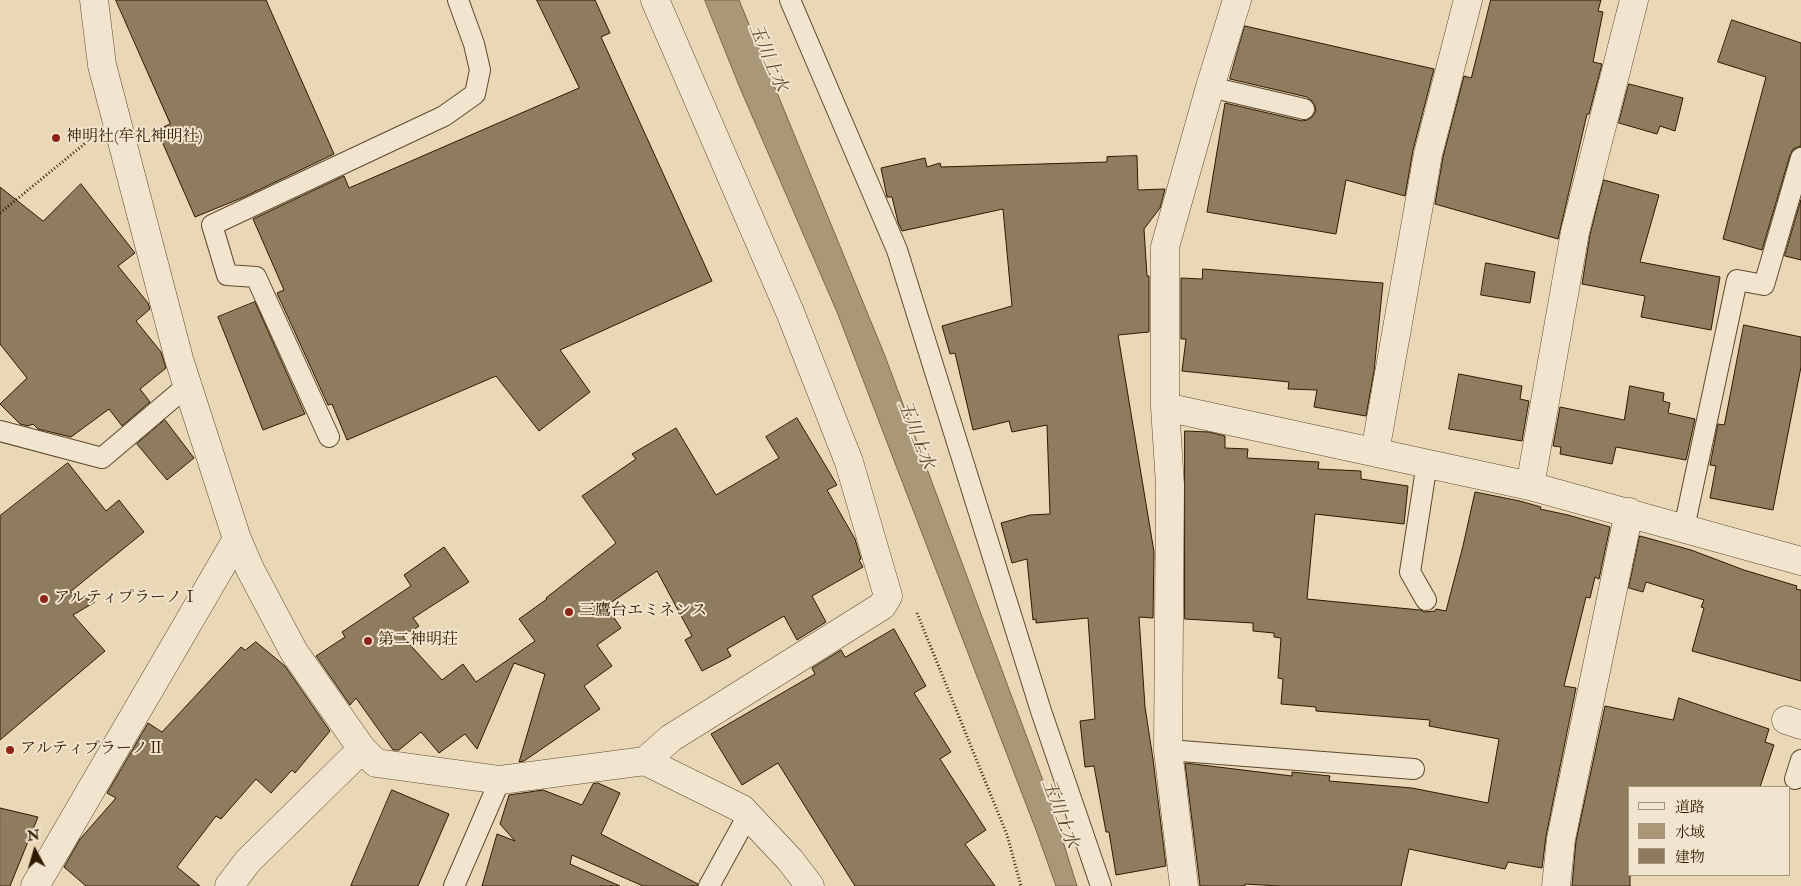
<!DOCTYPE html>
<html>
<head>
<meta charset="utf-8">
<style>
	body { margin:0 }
	#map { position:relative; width:1801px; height:886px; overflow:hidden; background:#e9d7b6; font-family:"IM FELL Double Pica","Noto Serif JP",serif }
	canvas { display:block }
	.legend { position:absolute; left:1628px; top:786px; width:162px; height:90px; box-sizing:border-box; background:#f1e5d0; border:1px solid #a3947d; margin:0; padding:6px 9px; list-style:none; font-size:15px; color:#2e1a00 }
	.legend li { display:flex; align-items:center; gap:10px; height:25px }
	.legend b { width:25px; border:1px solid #a3947d }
	.north { position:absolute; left:10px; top:826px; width:50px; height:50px; -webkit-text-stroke:4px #f1e5d0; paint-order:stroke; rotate:354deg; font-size:14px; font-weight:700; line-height:20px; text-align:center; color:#2e1a00 }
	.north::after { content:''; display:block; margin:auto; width:18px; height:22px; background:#2e1a00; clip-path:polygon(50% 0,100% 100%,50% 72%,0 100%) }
</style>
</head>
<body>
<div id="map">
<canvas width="1801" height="886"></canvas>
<ul class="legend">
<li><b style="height:6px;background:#f1e5d0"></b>道路</li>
<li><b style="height:14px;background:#a99778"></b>水域</li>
<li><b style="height:14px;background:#8f7c5f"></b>建物</li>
</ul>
<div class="north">N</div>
</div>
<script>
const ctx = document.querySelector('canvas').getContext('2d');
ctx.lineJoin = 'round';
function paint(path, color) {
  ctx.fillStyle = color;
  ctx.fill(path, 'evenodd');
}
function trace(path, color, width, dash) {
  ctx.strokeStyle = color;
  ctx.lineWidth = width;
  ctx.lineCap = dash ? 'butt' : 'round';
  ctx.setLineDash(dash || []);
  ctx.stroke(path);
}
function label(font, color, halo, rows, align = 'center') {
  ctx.font = font + ' "IM FELL Double Pica","Noto Serif JP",serif';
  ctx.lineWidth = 4;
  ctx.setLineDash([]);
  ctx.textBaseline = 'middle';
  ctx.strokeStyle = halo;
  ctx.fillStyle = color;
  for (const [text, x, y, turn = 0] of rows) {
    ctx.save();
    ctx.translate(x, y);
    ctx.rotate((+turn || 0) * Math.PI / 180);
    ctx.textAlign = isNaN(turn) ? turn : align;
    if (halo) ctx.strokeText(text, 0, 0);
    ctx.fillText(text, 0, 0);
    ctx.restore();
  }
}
const water = new Path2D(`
	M 705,0 L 739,0 L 885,356 L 1048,794 L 1077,886 L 1056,886 L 1036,830 L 837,312 L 740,88 Z`);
paint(water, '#a99778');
trace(water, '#786548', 1);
const building = new Path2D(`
	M 116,0 L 266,0 L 334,154 L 244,197 L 195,217 L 157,130 L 170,124 Z
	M 537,0 L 595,0 L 610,33 L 601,37 L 712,281 L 560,350 L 590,392 L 539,431 L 496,376 L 347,440 L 332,404 L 328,405 L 277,293 L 284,290 L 253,219 L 344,176 L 349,188 L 579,88 Z
	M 1491,0 L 1601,0 L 1598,11 L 1603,12 L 1593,62 L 1602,64 L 1589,114 L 1587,114 L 1558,239 L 1435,204 L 1443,157 L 1464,76 L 1471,78 Z
	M 1732,20 L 1801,43 L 1801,146 L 1793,149 L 1790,155 L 1762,250 L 1723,239 L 1766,77 L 1718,62 Z
	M 1245,26 L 1434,69 L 1413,150 L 1405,196 L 1346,180 L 1336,234 L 1207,212 L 1225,103 L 1302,121 L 1307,120 L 1312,117 L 1316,111 L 1315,106 L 1312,101 L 1307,97 L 1230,79 Z
	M 1629,84 L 1683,98 L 1675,131 L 1660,126 L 1657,134 L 1619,123 Z
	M 1137,156 L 1138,190 L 1165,189 L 1160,208 L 1144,229 L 1147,276 L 1149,276 L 1149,332 L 1118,335 L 1154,552 L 1153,618 L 1139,617 L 1145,707 L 1153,759 L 1166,866 L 1116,875 L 1109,832 L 1106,832 L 1094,766 L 1085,767 L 1080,721 L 1095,719 L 1088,618 L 1036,623 L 1036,619 L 1033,620 L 1027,559 L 1012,563 L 1001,523 L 1030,515 L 1050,514 L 1047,425 L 1012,432 L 1009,421 L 973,430 L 955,353 L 950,354 L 942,326 L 1012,306 L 1003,209 L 902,231 L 898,222 L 892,197 L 887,197 L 881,168 L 925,158 L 927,167 L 940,163 L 941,167 L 1107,162 L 1107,157 Z
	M 1604,180 L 1659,195 L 1640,262 L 1720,277 L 1711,330 L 1641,317 L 1645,296 L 1582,284 L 1590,235 Z
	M 81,184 L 135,253 L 118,266 L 148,303 L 150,309 L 136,321 L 161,352 L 166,368 L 140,389 L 150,402 L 122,426 L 109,409 L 71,437 L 38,429 L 33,424 L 28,426 L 20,424 L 0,404 L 27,378 L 0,344 L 0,187 L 43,221 Z
	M 1801,200 L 1801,260 L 1785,256 Z
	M 1486,263 L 1535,272 L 1530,303 L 1481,295 Z
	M 1203,269 L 1383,283 L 1374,371 L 1366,416 L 1314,407 L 1317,390 L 1288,389 L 1289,382 L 1182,371 L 1186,339 L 1181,339 L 1181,278 L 1202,279 Z
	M 255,302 L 305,414 L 263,430 L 218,317 Z
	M 1744,325 L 1801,337 L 1801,367 L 1773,510 L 1710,498 L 1716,466 L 1710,465 L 1718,424 L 1724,425 Z
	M 1459,374 L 1522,386 L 1520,399 L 1529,401 L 1522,441 L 1449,429 Z
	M 1630,386 L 1664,393 L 1663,401 L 1670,403 L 1668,413 L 1695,419 L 1686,460 L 1616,447 L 1612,464 L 1560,454 L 1561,447 L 1553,446 L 1560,407 L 1624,420 Z
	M 797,418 L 837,485 L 827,490 L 855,539 L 861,559 L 859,560 L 863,567 L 812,596 L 826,622 L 797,640 L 784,616 L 727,649 L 731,656 L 702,671 L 685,640 L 692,636 L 657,571 L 606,606 L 621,628 L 597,645 L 612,666 L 584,686 L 600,709 L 524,761 L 519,762 L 545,674 L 514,663 L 477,749 L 465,734 L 439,753 L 421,732 L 399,750 L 393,750 L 356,698 L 350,705 L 316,656 L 345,637 L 342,632 L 411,586 L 404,575 L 444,547 L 469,582 L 413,618 L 419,626 L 403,637 L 442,680 L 463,664 L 476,682 L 535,641 L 519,619 L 547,599 L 546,598 L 616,543 L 582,496 L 636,459 L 632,454 L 676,428 L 716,495 L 779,458 L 766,437 Z
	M 165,420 L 194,458 L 167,480 L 137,444 Z
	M 1185,431 L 1209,432 L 1225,436 L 1225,448 L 1248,449 L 1247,458 L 1319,462 L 1318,469 L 1361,471 L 1361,479 L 1408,486 L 1404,524 L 1315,514 L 1307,599 L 1420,610 L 1425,612 L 1435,611 L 1436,609 L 1446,611 L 1463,546 L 1475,492 L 1520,501 L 1541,507 L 1540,509 L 1568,515 L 1610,527 L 1599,579 L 1595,577 L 1590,598 L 1586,597 L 1564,686 L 1576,688 L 1546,836 L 1542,868 L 1508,862 L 1505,869 L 1409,849 L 1401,886 L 1279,886 L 1245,884 L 1245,886 L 1200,886 L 1185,763 L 1292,776 L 1292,772 L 1330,776 L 1329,781 L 1412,788 L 1488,803 L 1499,739 L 1429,726 L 1430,720 L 1316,711 L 1316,707 L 1281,704 L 1283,679 L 1278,678 L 1281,638 L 1274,637 L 1274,633 L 1253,631 L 1253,623 L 1185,619 Z
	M 68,463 L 106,511 L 119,500 L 144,532 L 70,592 L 95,602 L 73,615 L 105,651 L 0,740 L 0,516 Z
	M 1640,536 L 1691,550 L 1744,570 L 1797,586 L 1796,589 L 1801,590 L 1801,681 L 1692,651 L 1704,608 L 1701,607 L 1704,600 L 1646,582 L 1643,592 L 1629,588 Z
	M 894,629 L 926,686 L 914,693 L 951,752 L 940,759 L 986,830 L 965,844 L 995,886 L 855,886 L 778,763 L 742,785 L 711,734 L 815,674 L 812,668 L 841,650 L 845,657 Z
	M 256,642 L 285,666 L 330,731 L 295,773 L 292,770 L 271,793 L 256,779 L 221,819 L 216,816 L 177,867 L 200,886 L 86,886 L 64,867 L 80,839 L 116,798 L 107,793 L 148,723 L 162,732 L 241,647 L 245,650 Z
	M 1679,698 L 1769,729 L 1765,742 L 1774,745 L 1760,787 L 1630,787 L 1630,886 L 1572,886 L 1576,841 L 1605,706 L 1673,720 Z
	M 598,783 L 620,793 L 601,834 L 698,884 L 697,886 L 643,886 L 572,855 L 570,864 L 620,886 L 482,886 L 497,834 L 515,841 L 500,824 L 509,795 L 543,790 L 582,805 L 593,784 Z
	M 392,790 L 449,814 L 418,886 L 351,886 Z
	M 0,808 L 38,817 L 10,886 L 0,886 Z`);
paint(building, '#8f7c5f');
trace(building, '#2e1a00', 1);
const service = new Path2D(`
	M 790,0 L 897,250 L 1041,711 L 1101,886
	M 1210,87 L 1304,109
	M 0,431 L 102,458 L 187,386
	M 329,437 L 256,277 L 227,275 L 212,225 L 444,116 L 475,94 L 480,70 L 474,44 L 458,0
	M 1684,528 L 1737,280 L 1764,285 L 1801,158
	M 1426,600 L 1410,572 L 1427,463
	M 1168,750 L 1414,769
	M 1795,779 L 1801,760
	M 454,886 L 500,780
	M 709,886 L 748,815`);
const minor = new Path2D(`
	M 94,0 L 102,65 L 179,359 L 237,539 L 250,569 L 294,652 L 362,749 L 376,763 L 500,780 L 645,761 L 742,809 L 790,860 L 810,886
	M 1165,407 L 1530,486 L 1801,561
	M 1375,452 L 1428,154 L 1468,0
	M 1530,486 L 1575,232 L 1634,0
	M 1786,720 L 1801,725
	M 645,761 L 671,738 L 882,606 L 888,596 L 849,462 L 790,312 L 655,0
	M 35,886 L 237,539
	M 229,886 L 248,861 L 362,749
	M 1184,886 L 1168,750 L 1170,485 L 1165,407 L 1165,247 L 1210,87 L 1237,0
	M 1556,886 L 1561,839 L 1629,512`);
trace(service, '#5d492e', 22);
trace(minor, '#5d492e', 29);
trace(new Path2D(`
	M 0,213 L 88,141
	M 917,613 L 1007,835 L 1021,886`), '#2e1a00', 3, [1, 2.5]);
trace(service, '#f1e5d0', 20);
trace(minor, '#f1e5d0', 28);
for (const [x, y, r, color] of [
	[56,138,5,"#8f2418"],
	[44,599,5,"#8f2418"],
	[569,612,5,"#8f2418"],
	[368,641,5,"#8f2418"],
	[10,750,5,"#8f2418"]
]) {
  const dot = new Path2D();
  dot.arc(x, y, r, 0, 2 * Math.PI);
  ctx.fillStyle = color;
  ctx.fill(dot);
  trace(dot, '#f1e5d0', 2);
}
label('16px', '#2e1a00', '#f1e5d0', [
	["神明社(牟礼神明社)",66,138],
	["アルティプラーノⅠ",54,599],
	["三鷹台エミネンス",579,612],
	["第二神明荘",378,641],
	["アルティプラーノⅡ",20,750]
], 'left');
label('italic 18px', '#5f4c30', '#f1e5d0', [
	["玉川上水",767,58,67],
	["玉川上水",915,435,69],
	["玉川上水",1059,814,69]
]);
</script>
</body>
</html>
